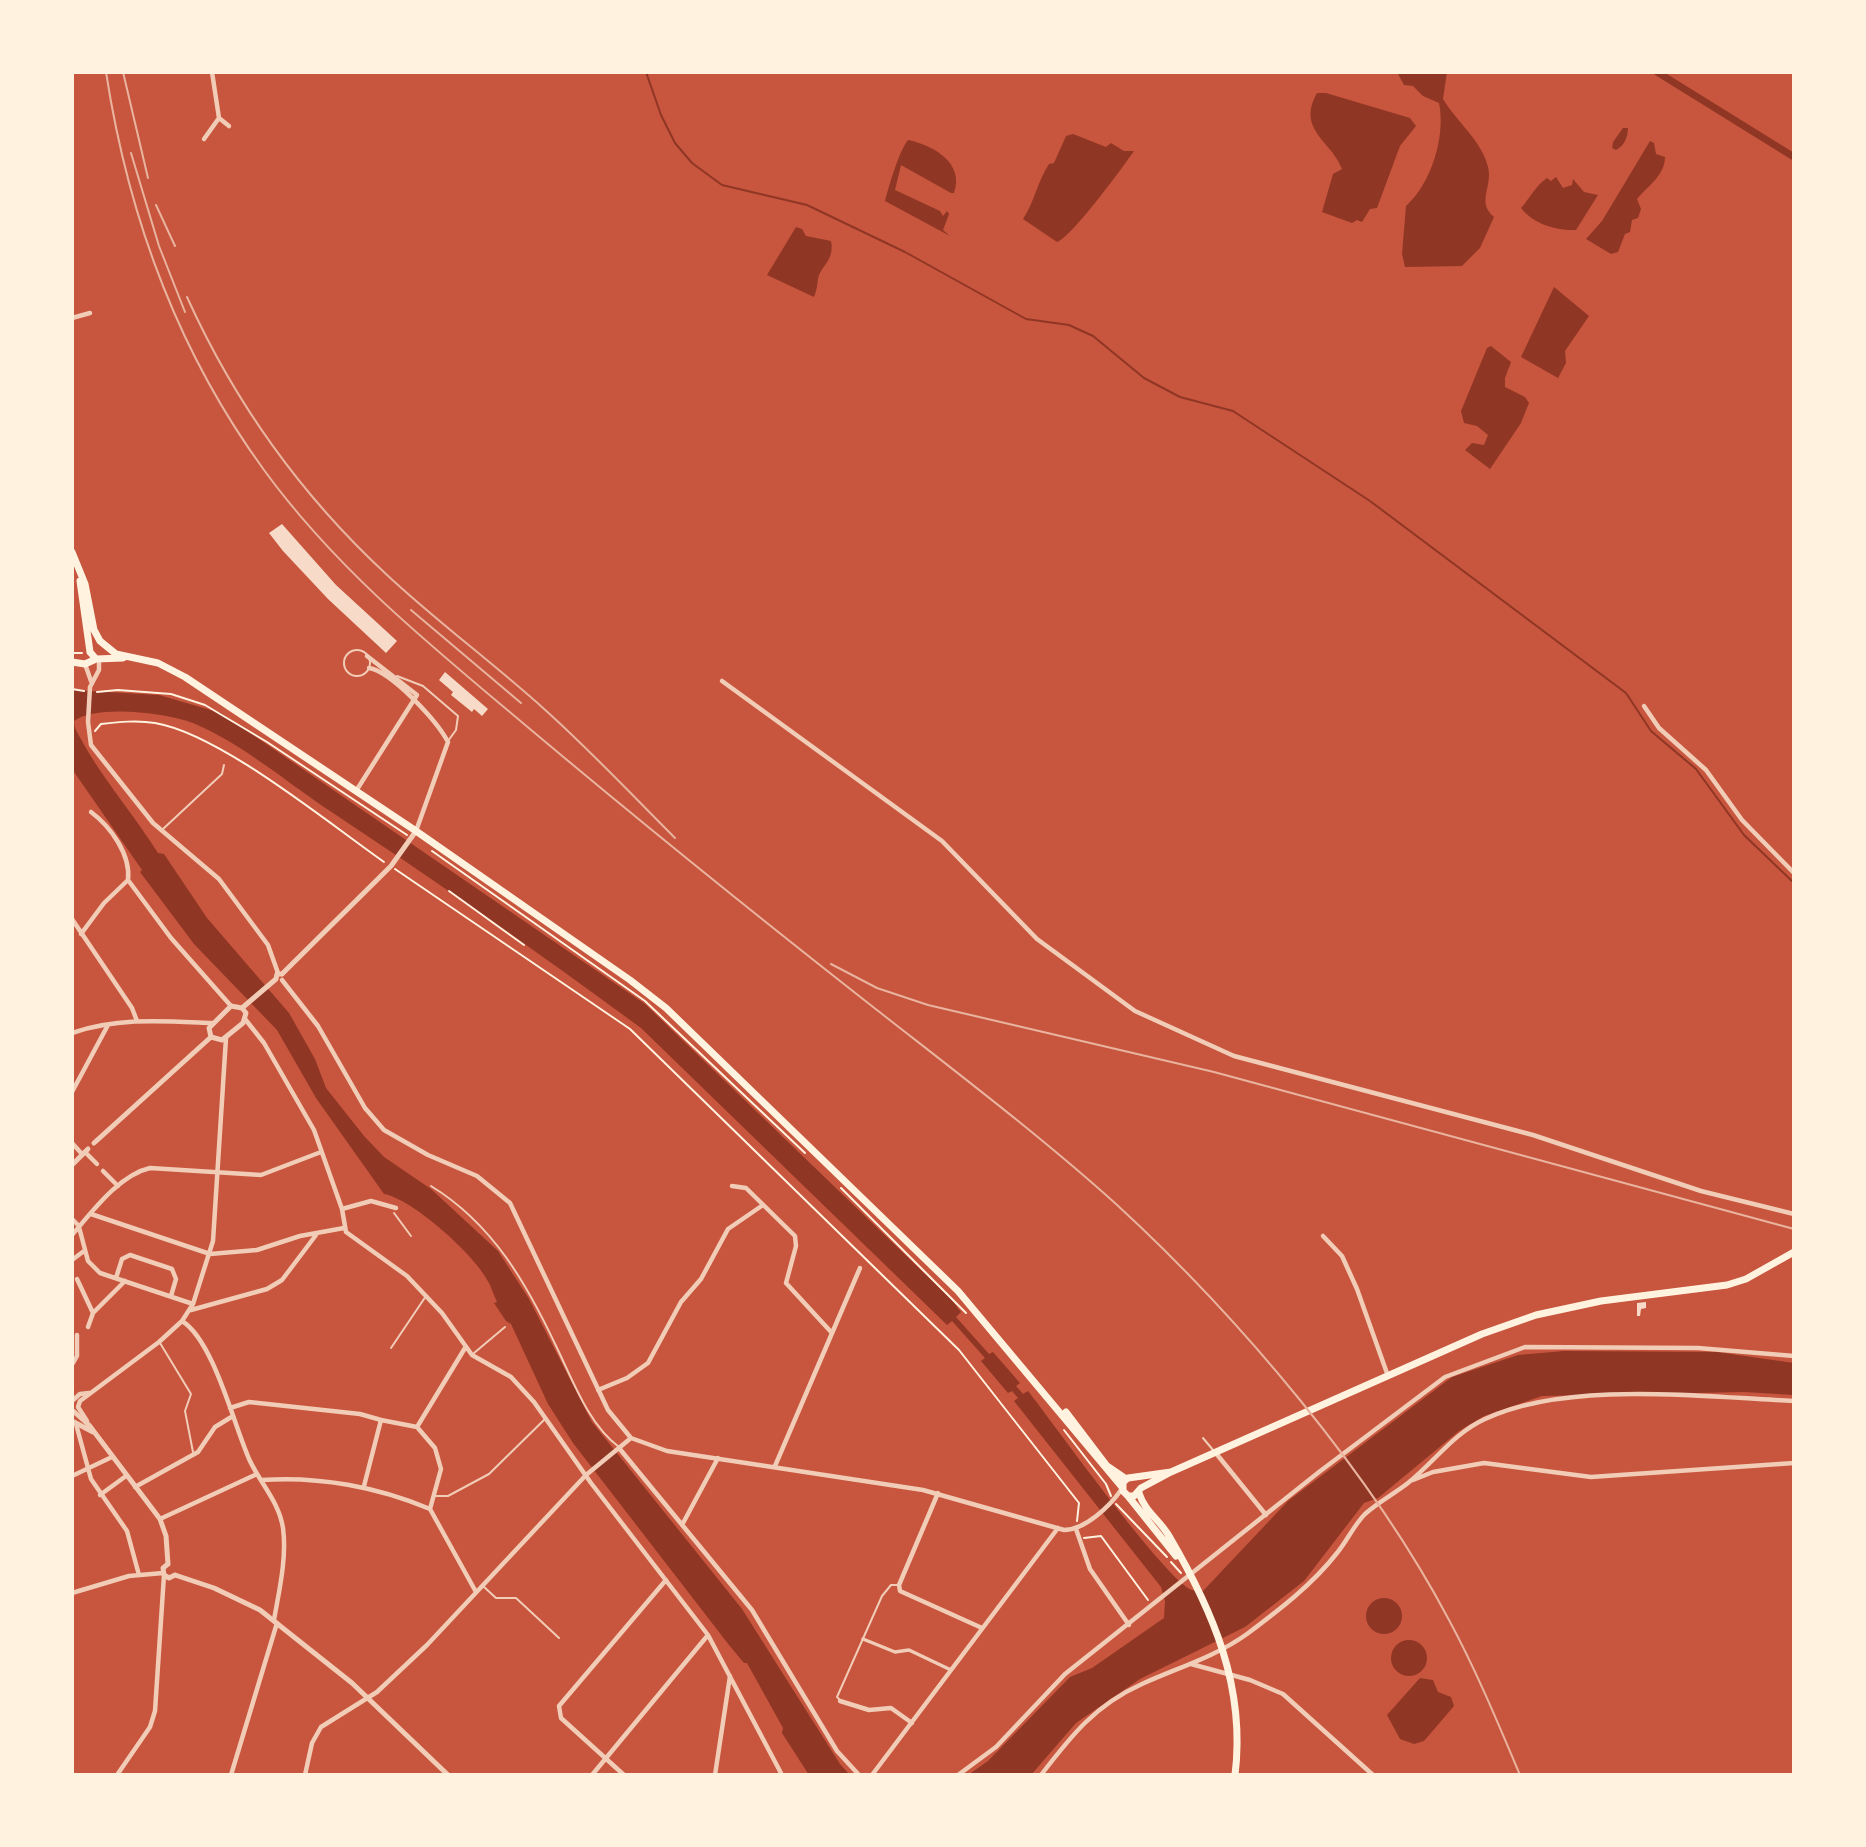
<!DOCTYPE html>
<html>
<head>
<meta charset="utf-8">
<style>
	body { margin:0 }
	#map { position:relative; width:1866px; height:1847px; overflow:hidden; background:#c8553d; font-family:Inter,sans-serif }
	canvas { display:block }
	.frame { position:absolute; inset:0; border:74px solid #fff3e0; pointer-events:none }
</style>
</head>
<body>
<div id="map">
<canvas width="1866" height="1847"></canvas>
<div class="frame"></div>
</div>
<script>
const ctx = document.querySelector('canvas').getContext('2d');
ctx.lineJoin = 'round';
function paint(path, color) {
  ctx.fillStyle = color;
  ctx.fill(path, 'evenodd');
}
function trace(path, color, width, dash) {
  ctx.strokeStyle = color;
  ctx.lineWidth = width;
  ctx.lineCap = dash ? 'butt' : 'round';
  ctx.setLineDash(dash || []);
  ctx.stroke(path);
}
paint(new Path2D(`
	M 1397,72 L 1447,72 L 1443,99 C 1456,121 1482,141 1488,167 C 1493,187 1476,202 1494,217 L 1480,248 L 1462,266 L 1405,267 L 1402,254 L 1406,206 C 1431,184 1446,136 1439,103 L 1423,96 L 1413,86 L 1404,85 Z
	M 1317,93 L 1326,93 L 1410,118 L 1416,126 L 1400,146 L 1377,208 L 1370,209 L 1362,222 L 1357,220 L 1352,223 L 1322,212 L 1333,174 L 1342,169 C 1332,141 1296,130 1317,93 Z
	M 1623,128 L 1628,128 C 1628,137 1624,146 1616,150 L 1612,148 L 1613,142 Z
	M 1073,134 L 1106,147 L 1111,143 L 1124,151 L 1134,151 C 1123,167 1071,238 1057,242 L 1023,219 C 1035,201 1037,182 1049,164 L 1054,163 L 1066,136 Z
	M 908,140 C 933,145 965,163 954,193 L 951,193 L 901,165 L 895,190 L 940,211 L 943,216 L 947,211 L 949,214 L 943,230 L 950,236 L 885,201 C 889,186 899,151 908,140 Z
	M 1650,141 L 1654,143 L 1656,154 L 1665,157 C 1665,175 1648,186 1637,199 L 1641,209 L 1638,218 L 1632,220 L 1630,232 L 1625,234 L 1618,252 L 1611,254 L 1586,239 L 1602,221 Z
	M 1556,177 L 1563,188 L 1572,185 L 1573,179 L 1584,192 L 1598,195 L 1576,230 C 1557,231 1533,224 1521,208 C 1530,198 1536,185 1547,178 L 1551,181 Z
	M 796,227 L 802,229 L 806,236 L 831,241 C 835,261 820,266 818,279 C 817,286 817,289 814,297 L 767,275 Z
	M 1554,287 L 1589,316 L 1565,351 L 1566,363 L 1558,378 L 1521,357 Z
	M 1491,346 L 1511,362 L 1505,378 L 1505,387 L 1525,397 L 1529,403 L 1521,423 L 1490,469 L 1465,450 L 1472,443 L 1484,445 L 1488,435 L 1477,426 L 1464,423 L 1461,411 L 1487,348 Z
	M 72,690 L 159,695 L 221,713 L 645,1004 L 951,1299 L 961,1312 L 956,1317 L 989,1354 L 993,1352 L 1020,1383 L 1016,1386 L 1023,1394 L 1028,1391 C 1053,1423 1166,1581 1192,1590 C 1196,1591 1199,1591 1203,1591 L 1288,1501 L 1452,1377 L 1518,1355 L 1564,1351 L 1717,1352 L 1794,1363 L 1794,1395 L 1744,1392 L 1542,1396 L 1484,1416 L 1459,1431 L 1378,1498 L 1364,1503 L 1304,1581 L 1245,1627 L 1140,1679 L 1076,1723 L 1031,1775 L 968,1775 L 988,1761 L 1070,1677 L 1092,1668 L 1164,1618 L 1165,1601 L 1161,1587 L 1014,1401 L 1018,1398 L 1012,1391 L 1008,1393 L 981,1361 L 985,1358 L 952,1321 L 947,1325 L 641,1028 C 538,952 433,879 327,809 C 284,780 241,743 193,723 C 167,713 96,704 74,721 L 75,728 C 98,774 131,810 158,853 L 164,854 L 207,918 L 289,1013 L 315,1059 L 326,1088 L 364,1136 L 384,1157 L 431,1189 L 498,1251 L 529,1299 L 592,1422 L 742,1609 L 840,1764 L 850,1775 L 809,1775 L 782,1733 L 783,1728 L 747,1663 L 744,1663 L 729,1645 L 573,1443 L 548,1404 L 511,1324 L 506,1321 L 494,1303 L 497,1302 C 494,1295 491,1287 489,1283 C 477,1257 413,1199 384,1194 L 316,1098 L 277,1030 L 194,944 L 140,872 L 142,870 L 72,769 Z
	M1366 1616a18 18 0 1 1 36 0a18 18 0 1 1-36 0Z
	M1391 1658a18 18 0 1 1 36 0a18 18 0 1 1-36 0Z
	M 1420,1678 L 1433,1680 L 1438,1692 L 1451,1697 L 1454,1706 L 1424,1741 L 1414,1744 L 1400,1739 L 1387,1715 Z`), '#8f3625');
trace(new Path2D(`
	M 646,72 L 661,115 L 675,143 L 692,163 L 722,185 L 807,205 L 905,252 L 1026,319 L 1069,325 L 1093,336 L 1144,378 L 1180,397 L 1233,411 L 1370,501 L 1626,693 L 1651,731 L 1696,769 L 1744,835 L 1794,883`), '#8f3625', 2);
trace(new Path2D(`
	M 1657,72 L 1794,157`), '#8f3625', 7);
paint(new Path2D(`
	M 282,524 L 336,585 L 397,641 L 386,653 L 328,599 L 283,551 L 269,533 Z
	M 445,672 L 488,709 L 482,716 L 474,709 L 472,712 L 451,695 L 453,692 L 439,680 Z
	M 1646,1302 L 1646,1308 L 1641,1309 L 1640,1316 L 1637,1316 L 1637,1303 Z`), '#f7dbc8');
trace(new Path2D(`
	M 72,653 L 82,653
	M 72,689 L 84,691
	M 97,692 L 118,690 L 171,694 L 205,705 L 267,742 L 407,835
	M 95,731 L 101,724 C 119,722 137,720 155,723 C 220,734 327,822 384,862
	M 432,851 L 645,1001 L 805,1153
	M 395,869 L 630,1029 L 959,1350 L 1079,1503 L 1077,1521
	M 449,891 L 524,945
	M 841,1188 L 966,1313
	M 1064,1430 L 1106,1484 L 1111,1496
	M 1116,1504 L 1167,1557
	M 1084,1538 L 1101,1536 L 1148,1600
	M 1171,1562 L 1181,1573`), '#fff3e0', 2);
trace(new Path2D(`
	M344 663a13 13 0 1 1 26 0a13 13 0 1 1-26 0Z
	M 397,676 L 423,686 L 458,716 L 456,730 L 448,741
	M 163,829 L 222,774 L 224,765
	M 431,1186 C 493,1224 527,1284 557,1348 C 573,1381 589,1425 619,1447
	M 394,1213 L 411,1236
	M 160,1343 L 191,1394 L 185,1411 L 193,1452
	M 391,1348 L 426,1296
	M 474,1353 L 505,1327
	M 1203,1438 L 1213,1450
	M 435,1496 L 448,1496 L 489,1474 L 545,1419
	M 483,1586 L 496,1598 L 516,1598 L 559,1638
	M 839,1699 L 837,1697 L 882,1596 L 891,1585 L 898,1585`), '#f1ccb7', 2);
trace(new Path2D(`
	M 863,1639 L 895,1652 L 909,1650 L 951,1670`), '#f1ccb7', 3.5);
trace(new Path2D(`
	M 219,118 L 229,126
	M 204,139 L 219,118 L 212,72
	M 72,318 L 90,313
	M 99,659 L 99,670 L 90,687 L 88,722 L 91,745 L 153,823 L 219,879 L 268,945 L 278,973
	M 85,664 L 91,681
	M 369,668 C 392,672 437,721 448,742 L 416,831
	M 722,681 L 942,841 L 1037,939 L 1135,1011 L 1234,1056 L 1533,1135 L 1701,1191 L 1794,1214
	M 1644,706 L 1659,728 L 1706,770 L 1742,820 L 1794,873
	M 356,791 L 417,695 L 367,656
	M 91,812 C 111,827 131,855 128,880 L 171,938 L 231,1006
	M 72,919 L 132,1008 L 137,1021
	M 81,934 L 104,903 L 128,880
	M 282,980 L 318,1026 L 365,1108 L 384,1130 L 428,1155 L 477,1176 L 510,1203 L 608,1410 L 631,1438 L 667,1451 L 923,1490 L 1064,1530 C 1085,1530 1110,1506 1121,1490
	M 245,1019 L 264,1043 L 314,1130 L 342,1209 L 346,1232 L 407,1276 L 442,1313 L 472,1355 L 511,1377 L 534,1402 L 591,1483 L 708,1635 L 782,1775
	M 72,1033 C 118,1017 164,1021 212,1023
	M 72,1092 L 108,1025
	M 72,1143 L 82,1154
	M 85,1152 L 97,1164
	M 103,1171 L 118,1186
	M 732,1186 L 746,1188 L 795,1236 L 796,1246 L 786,1283 L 832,1333
	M 342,1209 L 371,1201 L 396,1208
	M 91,1214 L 210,1254 L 257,1250 L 300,1236 L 344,1228
	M 72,1219 L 79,1226
	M 79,1227 L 88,1261 L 100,1273 L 193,1304
	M 72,1235 C 92,1212 119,1175 150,1168 L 261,1175 L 321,1152
	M 1323,1236 L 1342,1256 L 1357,1289 L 1388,1376
	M 72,1260 L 84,1251
	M 116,1278 L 122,1259 L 130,1255 L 172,1269 L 176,1279 L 171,1296
	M 77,1279 L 93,1313
	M 191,1310 L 267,1289 L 282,1280 L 316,1235
	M 182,1321 C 214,1341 234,1426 250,1461 C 261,1484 279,1502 283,1528 C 287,1558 279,1591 274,1620
	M 88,1327 L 93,1313 L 125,1281
	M 73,1363 L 77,1356 L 77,1335
	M 598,1390 L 627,1378 L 648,1363 L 681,1302 L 701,1279 L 728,1229 L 763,1205
	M 72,1401 L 80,1394 L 89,1393
	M 230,1408 L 249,1402 L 360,1414 L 381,1420
	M 87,1421 L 78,1407 L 80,1401 L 159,1342 L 182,1321 L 193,1304 L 213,1241 L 226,1038
	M 76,1424 L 91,1479 L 127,1531 L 139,1575
	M 417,1427 L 465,1348
	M 619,1448 L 752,1610 L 837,1751 L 859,1775
	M 1215,1452 L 1266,1515
	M 775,1466 L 860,1268
	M 72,1476 L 112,1457
	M 262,1480 C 319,1476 378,1487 430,1509
	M 1413,1480 L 1433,1472 L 1484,1463 L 1591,1477 L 1794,1463
	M 364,1486 L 381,1420 L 417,1427 L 435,1448 L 441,1469 L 430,1509
	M 135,1487 L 198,1452 L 215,1427 L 233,1416
	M 938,1493 L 899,1585 L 900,1591 L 982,1628
	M 100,1495 L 126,1476
	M 430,1509 L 476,1592
	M 160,1519 L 257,1474
	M 682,1525 L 718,1458
	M 1076,1529 L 1090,1569 L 1129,1625
	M 72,1593 L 129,1576 L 163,1573
	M 1191,1664 L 1250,1680 L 1283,1694 L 1373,1775
	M 840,1701 L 869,1710 L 891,1708 L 912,1723
	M 117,1775 L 150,1727 L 155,1711 L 164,1575
	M 231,1775 L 277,1623
	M 305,1775 L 312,1743 L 321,1727 L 377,1692 L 427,1645 L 586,1475 L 631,1438
	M 592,1775 L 708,1635
	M 624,1775 L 561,1718 L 559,1706 L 666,1580
	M 715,1775 L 730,1676
	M 872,1775 L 1058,1528
	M 958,1775 L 996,1747 L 1065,1674 L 1319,1472 L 1445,1377 L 1525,1347 L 1698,1348 L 1794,1356
	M 1041,1775 C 1071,1736 1095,1705 1142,1684 C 1177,1668 1215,1657 1247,1634 C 1279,1610 1312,1585 1337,1553 C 1347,1541 1354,1525 1365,1514 C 1378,1502 1394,1494 1408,1483 C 1434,1462 1454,1433 1485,1419 C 1567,1380 1704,1397 1794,1401`), '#f1ccb7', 4.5);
trace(new Path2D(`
	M 282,974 L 391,866 L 416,831
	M 242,1008 L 276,979 L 277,974 L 282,974
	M 211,1037 L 222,1040 L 243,1023 L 246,1013 L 242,1008
	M 211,1037 L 209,1028 L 231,1006 L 242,1008
	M 94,1143 L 211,1037
	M 72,1165 L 88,1149
	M 72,1410 L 89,1425 L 160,1519 L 166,1536 L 168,1564
	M 72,1421 L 93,1432
	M 168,1564 L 163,1568 L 164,1575 L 169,1578 L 175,1575
	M 175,1575 L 214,1588 L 260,1610 L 352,1683 L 448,1775`), '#f1ccb7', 5);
trace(new Path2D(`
	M 72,552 L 85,584 L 94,630 L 100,641 L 116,654 L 158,663 L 185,677 L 416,831 L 630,980 L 666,1008 L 958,1291 L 1122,1487
	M 80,581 L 90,652
	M 90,652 L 96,659 L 123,658
	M 72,662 L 85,664 L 96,659
	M 1066,1412 L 1107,1466 L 1126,1479
	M 1171,1472 L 1128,1478 L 1123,1482 L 1123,1491 L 1128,1496 L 1134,1496 L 1141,1488 L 1171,1472 L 1482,1334 L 1536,1315 L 1601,1301 L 1727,1285 L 1746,1279 L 1794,1252
	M 1139,1493 C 1145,1512 1160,1520 1169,1536 C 1213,1611 1246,1687 1235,1775
	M 1128,1496 L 1176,1556`), '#fff3e0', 7);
trace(new Path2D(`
	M 106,72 C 128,215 178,352 264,470 C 336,569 430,645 524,724 C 637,819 752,912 868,1003 C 952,1069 1037,1133 1116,1204 C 1238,1316 1372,1474 1449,1620 C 1476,1670 1498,1723 1520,1775
	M 123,72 L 148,178
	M 131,153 L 159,246 L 185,312
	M 156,205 L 175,246
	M 187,297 C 234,401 302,496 386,574 C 436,621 492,662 543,708 C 589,749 631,794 675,838
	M 411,610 L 521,703
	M 831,964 L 877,988 L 928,1005 L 1214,1072 L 1794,1229`), '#e9b49f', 2);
</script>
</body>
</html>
